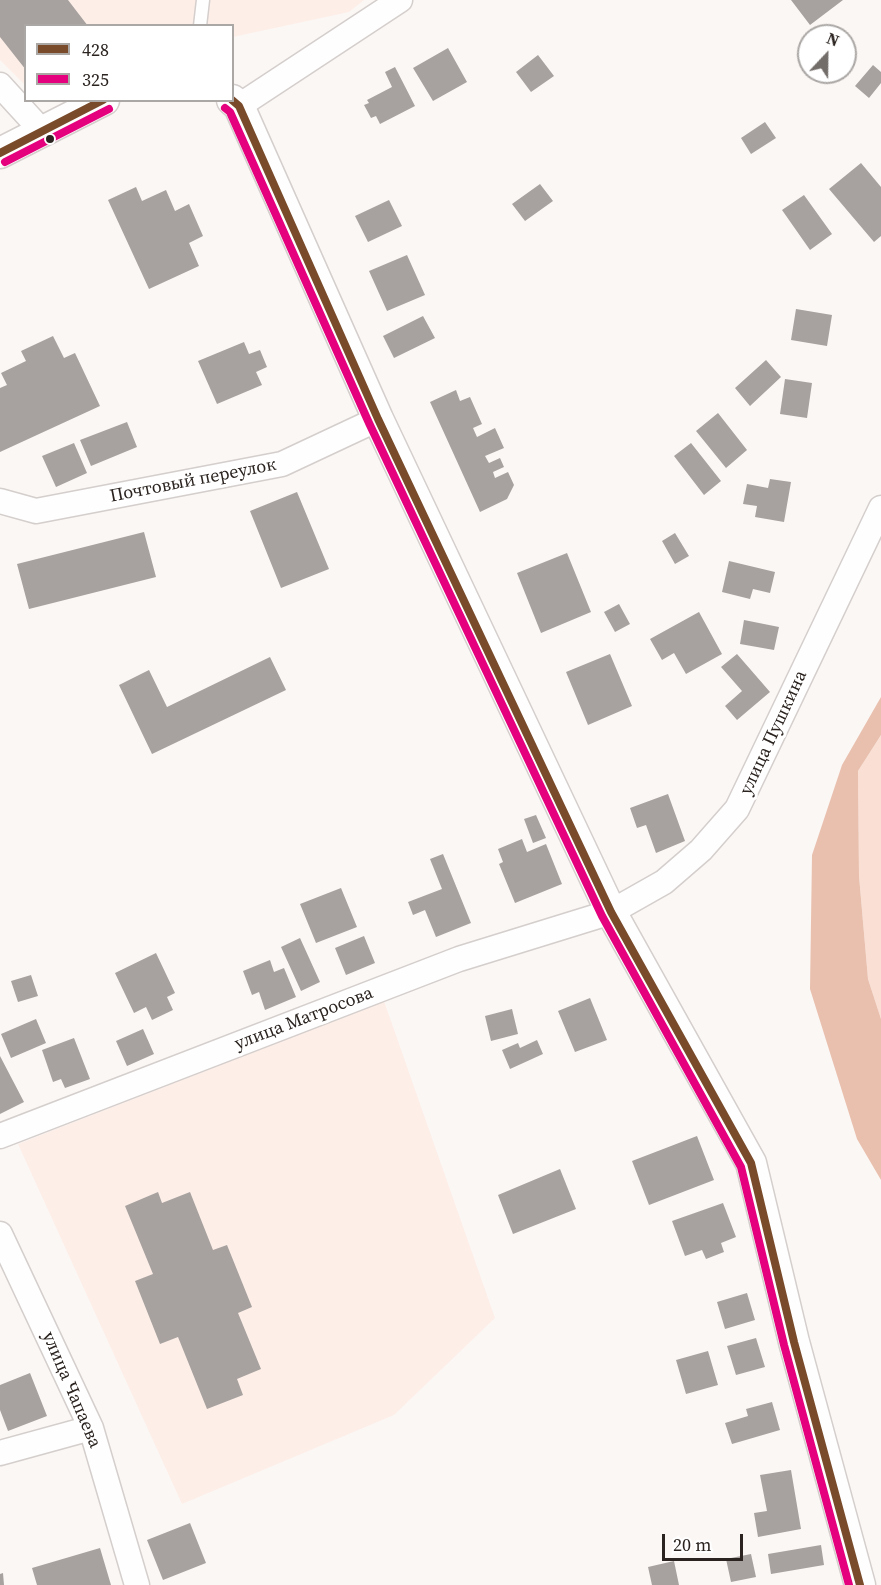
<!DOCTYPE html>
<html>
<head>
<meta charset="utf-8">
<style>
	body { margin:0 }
	#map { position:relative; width:881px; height:1585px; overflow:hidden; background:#fbf7f5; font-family:"Source Serif 4",serif }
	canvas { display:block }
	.legend { position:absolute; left:24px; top:24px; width:210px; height:78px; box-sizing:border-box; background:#fff; border:2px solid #aaa7a5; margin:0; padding:8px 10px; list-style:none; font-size:18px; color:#2a231f }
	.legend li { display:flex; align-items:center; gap:12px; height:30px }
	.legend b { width:30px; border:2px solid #aaa7a5 }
	.north { position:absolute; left:797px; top:24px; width:60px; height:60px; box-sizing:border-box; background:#fff; border:2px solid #aaa7a5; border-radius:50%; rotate:22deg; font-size:16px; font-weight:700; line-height:24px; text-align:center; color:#2a231f }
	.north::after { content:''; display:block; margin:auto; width:21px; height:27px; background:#736d6a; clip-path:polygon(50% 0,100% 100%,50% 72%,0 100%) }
	.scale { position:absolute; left:662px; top:1534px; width:81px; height:27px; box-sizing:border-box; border:3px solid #2a231f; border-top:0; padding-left:8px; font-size:18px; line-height:21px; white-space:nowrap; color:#2a231f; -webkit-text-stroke:4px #fff; paint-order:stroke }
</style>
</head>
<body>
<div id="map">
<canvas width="881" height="1585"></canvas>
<ul class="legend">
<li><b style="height:8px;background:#7a4b2a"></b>428</li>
<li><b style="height:8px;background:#e5007d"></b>325</li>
</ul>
<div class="north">N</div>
<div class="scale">20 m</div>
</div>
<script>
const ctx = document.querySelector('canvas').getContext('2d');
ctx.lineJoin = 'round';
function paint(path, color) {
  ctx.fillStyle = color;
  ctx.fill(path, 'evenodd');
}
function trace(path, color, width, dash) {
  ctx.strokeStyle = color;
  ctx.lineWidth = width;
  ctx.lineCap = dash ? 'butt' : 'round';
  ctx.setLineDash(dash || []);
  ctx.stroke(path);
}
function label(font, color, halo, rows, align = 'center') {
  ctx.font = font + ' "Source Serif 4",serif';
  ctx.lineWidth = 6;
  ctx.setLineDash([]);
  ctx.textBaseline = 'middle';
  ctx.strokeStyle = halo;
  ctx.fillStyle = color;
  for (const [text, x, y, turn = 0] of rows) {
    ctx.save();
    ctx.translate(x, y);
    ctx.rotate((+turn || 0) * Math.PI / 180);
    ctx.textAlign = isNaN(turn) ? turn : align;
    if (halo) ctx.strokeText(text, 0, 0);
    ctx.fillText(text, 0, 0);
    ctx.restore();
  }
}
paint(new Path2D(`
	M 0,0 L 364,0 L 349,12 L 233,37 L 232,26 L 26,26 L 25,85 L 0,60 Z
	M 384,1001 L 495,1318 L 394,1415 L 182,1504 L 18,1144 Z`), '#fdeee8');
paint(new Path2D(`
	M 881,735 L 881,1019 L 868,979 L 859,876 L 858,771 Z`), '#fae0d4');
paint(new Path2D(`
	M 881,697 L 881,735 L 858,771 L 859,876 L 868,979 L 881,1019 L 881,1180 L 857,1139 L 810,989 L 812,855 L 842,765 Z`), '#e9c0ae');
paint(new Path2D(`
	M 0,0 L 68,0 L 88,26 L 26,26 L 26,70 L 0,37 Z
	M 791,0 L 843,0 L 810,25 Z
	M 448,48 L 467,82 L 433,101 L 413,68 Z
	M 538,55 L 554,76 L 531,92 L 516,72 Z
	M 873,65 L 881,72 L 881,83 L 869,98 L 855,86 Z
	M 395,67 L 415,106 L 380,124 L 376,116 L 371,118 L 364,105 L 369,103 L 367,100 L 392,87 L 385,72 Z
	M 765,122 L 776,138 L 751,154 L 741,138 Z
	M 861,163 L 881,187 L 881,236 L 874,242 L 829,189 Z
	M 540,184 L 553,201 L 525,221 L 512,204 Z
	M 136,187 L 142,201 L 166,190 L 175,211 L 189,204 L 203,236 L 189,243 L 199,266 L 149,289 L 108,200 Z
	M 804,195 L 832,234 L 810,250 L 782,210 Z
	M 389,200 L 402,226 L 368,242 L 355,216 Z
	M 407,255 L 425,295 L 387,311 L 369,271 Z
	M 796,309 L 832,315 L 827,346 L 791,340 Z
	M 423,316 L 435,338 L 394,358 L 383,336 Z
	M 53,336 L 64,358 L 75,353 L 100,406 L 0,452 L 0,388 L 7,385 L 1,373 L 26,361 L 21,351 Z
	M 244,342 L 249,354 L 260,350 L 267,367 L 256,372 L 262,385 L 217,404 L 198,361 Z
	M 766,360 L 781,377 L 750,406 L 735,388 Z
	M 785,379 L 812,383 L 807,418 L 780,414 Z
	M 456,390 L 460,401 L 470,397 L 482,424 L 473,428 L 477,437 L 495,428 L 504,448 L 485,456 L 489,463 L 500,458 L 504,467 L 493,472 L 495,478 L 508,472 L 514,485 L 507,499 L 480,512 L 430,402 Z
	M 718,413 L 747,450 L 726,468 L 696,431 Z
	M 127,422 L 137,447 L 91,466 L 80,440 Z
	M 74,443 L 87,473 L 56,487 L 42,456 Z
	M 691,443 L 721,481 L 704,495 L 674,456 Z
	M 770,479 L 791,482 L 784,522 L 755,517 L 757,506 L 743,504 L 747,484 L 768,488 Z
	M 297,492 L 329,569 L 281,588 L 250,511 Z
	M 144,532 L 156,577 L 29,609 L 17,564 Z
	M 675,533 L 689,556 L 675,564 L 662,541 Z
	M 567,553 L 591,612 L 541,633 L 517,573 Z
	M 729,561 L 775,572 L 770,593 L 753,589 L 750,599 L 722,592 Z
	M 619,604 L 630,624 L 615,632 L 604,612 Z
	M 699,612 L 722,654 L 686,674 L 674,653 L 662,660 L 650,639 Z
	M 744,620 L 779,627 L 774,650 L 740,644 Z
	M 610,654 L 632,706 L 588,725 L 566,672 Z
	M 737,654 L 770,692 L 737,720 L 725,706 L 742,691 L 721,667 Z
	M 270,657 L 286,690 L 152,754 L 119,685 L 149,670 L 167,707 Z
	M 668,794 L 685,841 L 656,853 L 646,825 L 637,828 L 630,808 Z
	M 536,815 L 546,838 L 533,843 L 524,819 Z
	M 522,839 L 527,852 L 546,844 L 562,884 L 515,903 L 499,864 L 503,862 L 498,849 Z
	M 443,854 L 471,923 L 436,937 L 425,910 L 413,915 L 408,902 L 442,889 L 430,859 Z
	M 341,888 L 357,927 L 316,943 L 300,904 Z
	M 364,936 L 375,963 L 346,975 L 335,948 Z
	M 300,938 L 320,982 L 301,991 L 281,947 Z
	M 156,953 L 175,993 L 167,997 L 173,1010 L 152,1020 L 146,1007 L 134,1013 L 115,973 Z
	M 270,960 L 274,972 L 284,968 L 296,997 L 265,1010 L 259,992 L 252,995 L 243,971 Z
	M 31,975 L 38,996 L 18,1002 L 11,981 Z
	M 590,998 L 607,1040 L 575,1052 L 558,1011 Z
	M 512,1009 L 518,1034 L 491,1041 L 485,1016 Z
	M 36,1019 L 46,1043 L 11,1058 L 1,1034 Z
	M 143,1029 L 154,1054 L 127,1066 L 116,1041 Z
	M 74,1038 L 90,1079 L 65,1088 L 61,1079 L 53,1082 L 42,1050 Z
	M 537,1040 L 543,1054 L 510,1069 L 502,1050 L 518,1043 L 520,1048 Z
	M 0,1056 L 24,1102 L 0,1114 Z
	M 697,1136 L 714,1180 L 649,1205 L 632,1161 Z
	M 560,1169 L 576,1209 L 513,1234 L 498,1195 Z
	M 158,1192 L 162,1203 L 190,1192 L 213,1250 L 227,1245 L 252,1307 L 238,1313 L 261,1369 L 237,1379 L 243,1395 L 207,1409 L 178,1337 L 160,1344 L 135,1281 L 153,1274 L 125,1206 Z
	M 723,1203 L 736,1237 L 721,1243 L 724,1252 L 706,1259 L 702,1250 L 685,1256 L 672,1221 Z
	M 747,1293 L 755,1320 L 725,1329 L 717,1302 Z
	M 756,1338 L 765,1367 L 736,1375 L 727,1346 Z
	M 708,1351 L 718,1385 L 686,1394 L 676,1360 Z
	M 30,1373 L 47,1416 L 8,1431 L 0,1410 L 0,1385 Z
	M 772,1402 L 780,1430 L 732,1444 L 725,1423 L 748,1416 L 746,1409 Z
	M 791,1470 L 801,1529 L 758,1537 L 754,1513 L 767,1511 L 760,1475 Z
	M 190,1523 L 206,1563 L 163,1580 L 147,1540 Z
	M 821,1545 L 824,1565 L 771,1574 L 768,1554 Z
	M 100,1548 L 111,1585 L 37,1585 L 32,1568 Z
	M 751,1554 L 756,1577 L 731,1582 L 726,1559 Z
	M 674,1561 L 679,1585 L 652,1585 L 648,1567 Z
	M 3,1573 L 4,1585 L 0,1585 L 0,1574 Z`), '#a7a29f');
const service = new Path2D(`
	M 200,26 L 203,0`);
const minor = new Path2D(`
	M 0,85 L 42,131
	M 239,106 L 400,0
	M 0,501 L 36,511 L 282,464 L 378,419
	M 0,1136 L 459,959 L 611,912 L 664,882 L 701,850 L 737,809 L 881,508
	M 0,1234 L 91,1428 L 137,1585
	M 0,1453 L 91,1428`);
const tertiary = new Path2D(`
	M 232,100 L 239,106 L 378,419 L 611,912 L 751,1163 L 794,1342 L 860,1585
	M 0,153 L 104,100`);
trace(service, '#d4cecc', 15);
trace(minor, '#d4cecc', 27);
trace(tertiary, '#d4cecc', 33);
trace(service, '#fefefe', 12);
trace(minor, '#fefefe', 24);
trace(tertiary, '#fefefe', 30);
trace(new Path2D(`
	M 232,100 L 239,106 L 378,419 L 611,912 L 751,1163 L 794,1342 L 860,1585
	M 0,153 L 103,100`), '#7a4b2a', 8);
trace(new Path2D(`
	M 225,108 L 230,112 L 369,423 L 602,916 L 741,1167 L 784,1345 L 849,1585
	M 5,162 L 109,109`), '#e5007d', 8);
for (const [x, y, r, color] of [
	[50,139,5,"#2a231f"]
]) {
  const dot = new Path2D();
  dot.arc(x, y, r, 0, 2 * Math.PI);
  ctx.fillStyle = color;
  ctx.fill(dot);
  trace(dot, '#fff', 2);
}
label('18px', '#2a231f', '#fff', [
	["Почтовый переулок",193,481,-11],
	["улица Пушкина",774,733,-65],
	["улица Матросова",304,1019,-21],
	["улица Чапаева",71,1390,67]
]);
</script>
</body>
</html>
